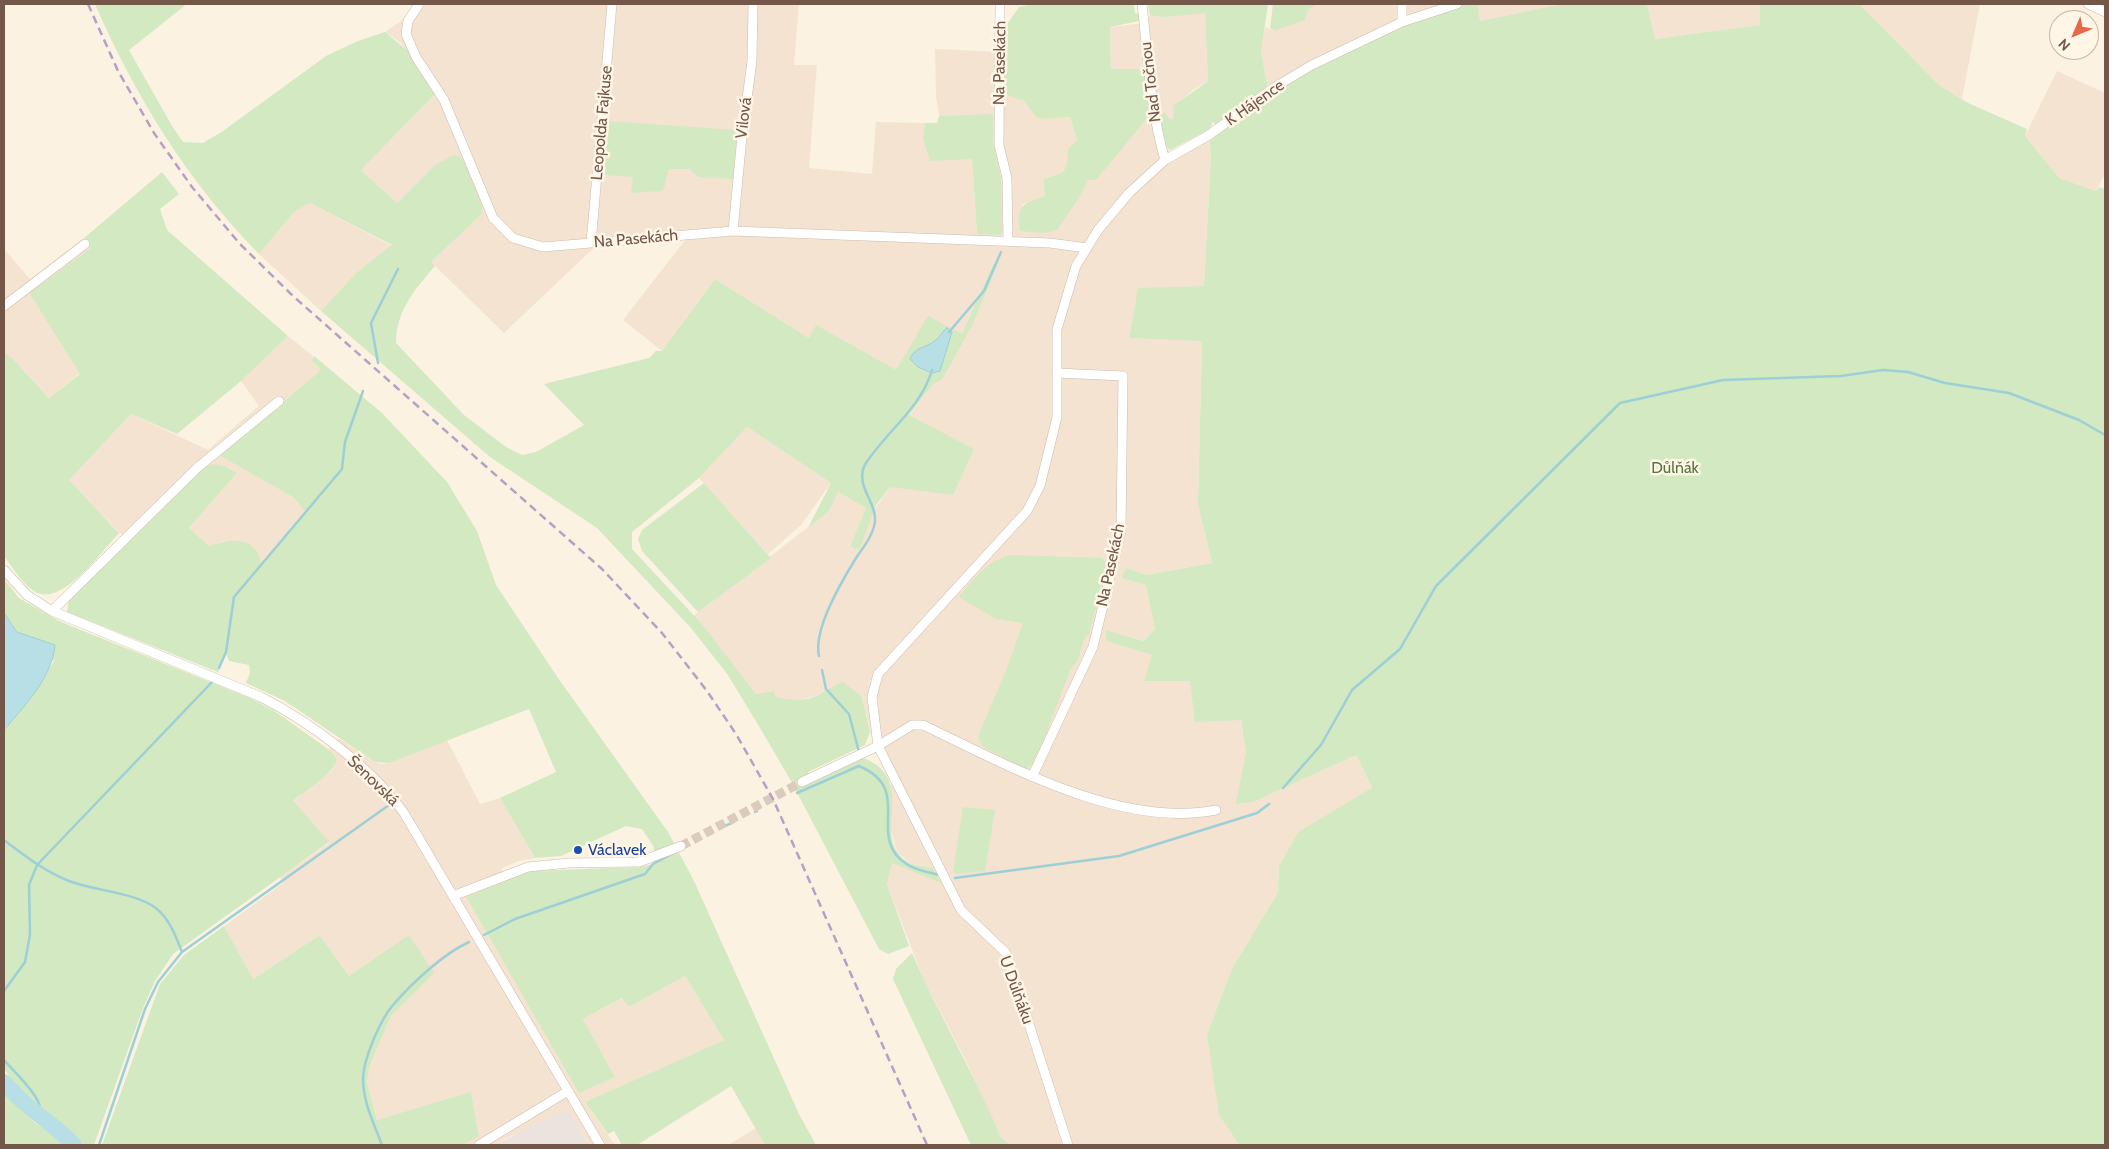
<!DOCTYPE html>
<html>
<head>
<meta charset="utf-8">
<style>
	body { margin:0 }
	#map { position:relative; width:2109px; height:1149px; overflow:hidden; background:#fcf2e2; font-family:Cabin,sans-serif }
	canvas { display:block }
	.frame { position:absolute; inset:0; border:5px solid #735749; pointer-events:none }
	.north { position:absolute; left:2049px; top:10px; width:50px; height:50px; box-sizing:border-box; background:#fff6e8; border:1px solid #c7b6a8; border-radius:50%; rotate:225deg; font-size:14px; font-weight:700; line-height:20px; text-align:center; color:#735749 }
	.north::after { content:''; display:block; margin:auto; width:18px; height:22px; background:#e66847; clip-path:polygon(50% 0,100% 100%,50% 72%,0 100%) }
</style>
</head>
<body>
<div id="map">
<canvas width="2109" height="1149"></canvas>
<div class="frame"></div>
<div class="north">N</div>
</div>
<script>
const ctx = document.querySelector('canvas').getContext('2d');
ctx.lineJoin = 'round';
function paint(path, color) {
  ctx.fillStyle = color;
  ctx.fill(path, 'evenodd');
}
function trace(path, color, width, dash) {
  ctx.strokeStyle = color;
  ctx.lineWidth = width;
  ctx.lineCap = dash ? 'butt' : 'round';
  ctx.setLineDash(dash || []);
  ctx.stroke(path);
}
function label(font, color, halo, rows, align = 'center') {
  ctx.font = font + ' Cabin,sans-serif';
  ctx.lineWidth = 5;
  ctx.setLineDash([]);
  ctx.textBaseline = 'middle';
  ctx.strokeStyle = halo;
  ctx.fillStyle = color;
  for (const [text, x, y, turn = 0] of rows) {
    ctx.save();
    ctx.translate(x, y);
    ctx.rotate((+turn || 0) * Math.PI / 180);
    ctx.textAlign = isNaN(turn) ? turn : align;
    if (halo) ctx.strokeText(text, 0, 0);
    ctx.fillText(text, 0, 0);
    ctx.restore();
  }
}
paint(new Path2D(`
	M 415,4 L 799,4 L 794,65 L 817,65 L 809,168 L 872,174 L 876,122 L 925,123 L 923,138 L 972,159 L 977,234 L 1001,176 L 993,142 L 993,115 L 939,116 L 936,96 L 935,49 L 1004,52 L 1004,90 L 1024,101 L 1036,117 L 1043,119 L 1070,117 L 1077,140 L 1067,159 L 1068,166 L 1064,171 L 1043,179 L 1045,196 L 1023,204 L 1020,212 L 1053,231 L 1078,199 L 1084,184 L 1148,117 L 1144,69 L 1111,69 L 1110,27 L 1144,23 L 1150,16 L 1166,17 L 1205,12 L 1208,81 L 1194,89 L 1173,108 L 1175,114 L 1174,118 L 1169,119 L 1167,148 L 1173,155 L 1209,135 L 1211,155 L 1204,286 L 1138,289 L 1129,338 L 1202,340 L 1198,504 L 1212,563 L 1147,575 L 1126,568 L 1121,578 L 1146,585 L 1155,629 L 1143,641 L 1106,630 L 1106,641 L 1153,655 L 1144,681 L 1190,681 L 1241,720 L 1246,752 L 1237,804 L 1253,802 L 1356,755 L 1372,789 L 1298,832 L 1279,866 L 1278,892 L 1233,967 L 1207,1034 L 1240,1145 L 1011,1145 L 1001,1139 L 967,1063 L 923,978 L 887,884 L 892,863 L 940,882 L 933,868 L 910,863 L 897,852 L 891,829 L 891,782 L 875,750 L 862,697 L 832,686 L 816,696 L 794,701 L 776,697 L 774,691 L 756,694 L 693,616 L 829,511 L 838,492 L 866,508 L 850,546 L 890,487 L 974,449 L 909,416 L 933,384 L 942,380 L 973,324 L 997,266 L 993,266 L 962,334 L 928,317 L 896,371 L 816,326 L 809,338 L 715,279 L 662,351 L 623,320 L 689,235 L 600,242 L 504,333 L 431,262 L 481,215 L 435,165 L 397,203 L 361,170 L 434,95 L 401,43 L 385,32 L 400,22 Z
	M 1318,4 L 1457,4 L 1268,88 L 1261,52 L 1265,27 L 1275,31 L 1305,20 L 1308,10 Z
	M 1478,4 L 1564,4 L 1564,5 L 1480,21 Z
	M 1647,4 L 1760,4 L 1761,25 L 1655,39 Z
	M 1859,4 L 1980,4 L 1962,99 L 1939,85 Z
	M 2057,71 L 2105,93 L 2105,174 L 2096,191 L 2059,178 L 2025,136 Z
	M 310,203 L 392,246 L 356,273 L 321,311 L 259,254 L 294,212 Z
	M 84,238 L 92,248 L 29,293 L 80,373 L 49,398 L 12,358 L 4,352 L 4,249 L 30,279 Z
	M 288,336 L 313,356 L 311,360 L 321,370 L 219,454 L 293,497 L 305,511 L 260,564 L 224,541 L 209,546 L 189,528 L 237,473 L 227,467 L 127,540 L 68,480 L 131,414 L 208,450 L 259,406 L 241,381 Z
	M 747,427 L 831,483 L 801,525 L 768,554 L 699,478 Z
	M 338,738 L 375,762 L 381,764 L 389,763 L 447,740 L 480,804 L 500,798 L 535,858 L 519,861 L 502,868 L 504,881 L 466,897 L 579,1092 L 615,1077 L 583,1019 L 623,998 L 629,1007 L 685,976 L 724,1040 L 585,1102 L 615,1145 L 589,1145 L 569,1112 L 507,1138 L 495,1145 L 463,1145 L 479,1135 L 471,1093 L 377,1120 L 367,1083 L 369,1069 L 391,1016 L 433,973 L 409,936 L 349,976 L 320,935 L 253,979 L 224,926 L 283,883 L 280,877 L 329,843 L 293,800 L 332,770 L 336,756 L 328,749 Z
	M 756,1128 L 765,1145 L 728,1145 Z`), '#f4e3d1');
paint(new Path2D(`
	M 562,1111 L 569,1112 L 589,1145 L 495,1145 Z`), '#ebe3dd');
paint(new Path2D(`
	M 95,4 L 187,4 L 129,50 L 172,126 L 183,142 L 203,143 L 223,131 L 326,56 L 358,41 L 385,32 L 409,52 L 434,89 L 434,95 L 361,170 L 397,203 L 435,165 L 454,155 L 462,158 L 482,205 L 481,215 L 431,262 L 435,266 C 415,289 396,311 396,343 L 464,415 L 506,447 L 522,455 L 536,452 L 584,425 L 544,384 L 649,358 L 656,351 L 662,351 L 715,279 L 809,338 L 816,325 L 896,370 L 928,316 L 962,334 L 993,265 L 997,266 L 973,324 L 942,380 L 933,384 L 909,415 L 974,449 L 953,495 L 890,487 L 876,505 L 859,550 L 850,546 L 866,508 L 838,492 L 829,511 L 808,528 L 831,483 L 747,427 L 699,478 L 632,532 L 632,549 L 700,622 L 756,694 L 774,691 L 776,697 C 789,700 806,702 818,695 C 827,690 833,685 843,682 L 862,697 L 870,732 L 865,745 L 808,772 L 813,782 L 860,757 C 923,777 866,840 910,863 C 916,866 926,866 933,868 L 941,883 L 892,863 L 887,884 L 909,946 L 888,954 L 879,949 L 791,781 L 763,733 L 728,675 L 691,628 L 597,528 L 490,457 L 321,311 L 356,273 L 392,245 L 310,203 L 294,212 L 259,254 C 188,182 135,96 95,4 Z
	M 1032,4 L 1134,4 L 1135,13 L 1139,14 L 1139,21 L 1110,27 L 1111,69 L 1144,69 L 1149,111 L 1148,117 L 1096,180 L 1088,180 L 1078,199 L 1057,230 L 1045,233 L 1020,231 C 1015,204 1025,203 1045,196 L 1043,179 C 1068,170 1066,175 1068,149 L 1077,140 L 1070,117 L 1043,119 L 1036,117 L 1024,101 L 1008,95 L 1004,90 L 1005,27 L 1019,7 Z
	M 1148,4 L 1268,4 L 1261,52 L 1268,88 L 1215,125 L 1213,121 L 1211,127 L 1206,131 L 1170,150 L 1165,145 L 1158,117 L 1165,112 L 1169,119 L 1174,118 L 1173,106 L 1208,81 L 1205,13 L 1166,17 L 1150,16 Z
	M 1273,4 L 1318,4 L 1308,10 L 1305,20 L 1275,31 L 1270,28 Z
	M 1457,4 L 1478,4 L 1480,21 L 1564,4 L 1647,4 L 1655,39 L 1760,25 L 1760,4 L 1859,4 L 1939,85 L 1968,103 L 2027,129 L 2025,136 L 2059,178 L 2096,191 L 2099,187 L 2105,189 L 2105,1145 L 1240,1145 L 1219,1115 L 1207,1034 L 1233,967 L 1278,892 L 1279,866 L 1298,832 L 1372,788 L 1356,755 L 1253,802 L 1236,804 L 1246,752 L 1241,720 L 1195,722 L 1190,681 L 1144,681 L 1152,655 L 1106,641 L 1106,630 L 1143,641 L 1155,629 L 1146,585 L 1121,578 L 1126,568 L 1147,575 L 1212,563 L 1198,504 L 1202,341 L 1129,338 L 1138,288 L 1204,286 L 1211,155 L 1209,135 L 1252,104 L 1344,49 Z
	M 993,114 L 993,142 L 1001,176 L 1002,235 L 977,234 L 972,159 L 930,161 L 923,138 L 925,123 L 937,123 L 939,116 Z
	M 607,121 L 737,130 L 733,179 L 698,177 L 690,169 L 669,169 L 664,188 L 661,191 L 631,193 L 633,177 L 603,175 Z
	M 162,172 L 179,194 L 160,209 L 167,230 L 288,336 L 241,381 L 177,434 L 131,414 L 69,480 L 119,533 C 103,550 64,604 38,593 C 24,587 13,568 4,556 L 4,352 L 12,358 L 49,398 L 80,374 L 29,293 L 91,248 L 84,238 Z
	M 314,356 L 382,413 L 447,482 L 477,531 L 496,585 L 558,678 L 668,832 L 694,881 L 799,1114 L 816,1145 L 765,1145 L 731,1086 L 637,1145 L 618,1145 L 621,1143 L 614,1131 L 608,1134 L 585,1102 L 724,1040 L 685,976 L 629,1007 L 622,998 L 583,1019 L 615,1077 L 579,1093 L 466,897 L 529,871 L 640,867 L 653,864 L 654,847 L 642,829 L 626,826 L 561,856 L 535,858 L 500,798 L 556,772 L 529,709 L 389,763 L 375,762 L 285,701 L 246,683 L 250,673 L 249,665 L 229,661 L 226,653 L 218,672 L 67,612 L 69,600 L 204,466 C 218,462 226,466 237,473 L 189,528 L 209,546 C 223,541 247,535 257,552 C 259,555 260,560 261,563 L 305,511 L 293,497 L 219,455 L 321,370 L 311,360 Z
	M 704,483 L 771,558 L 698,612 L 642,551 L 638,539 L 642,530 Z
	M 1010,555 L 1102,558 L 1108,565 L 1089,633 L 1083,641 L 1078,660 L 1070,670 L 1036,761 L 1026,769 L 983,747 L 978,737 L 1007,668 L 1023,623 L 996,619 L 959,597 C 973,580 988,560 1010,555 Z
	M 4,579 L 19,598 L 61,622 L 250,698 L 273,710 L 328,749 C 331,752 335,754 336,758 C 339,770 303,793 293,800 L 329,842 L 173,954 L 155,981 L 143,1008 L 94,1145 L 82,1145 L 52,1115 L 13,1083 L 4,1068 L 4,730 L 31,698 L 54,661 L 17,631 L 4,613 Z
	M 963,807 L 995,810 L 985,871 L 956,874 L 953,872 Z
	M 224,926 L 253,979 L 320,935 L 349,976 L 409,935 L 434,973 L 391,1016 L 369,1068 L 367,1083 L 377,1120 L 471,1092 L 479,1136 L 463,1145 L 102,1145 L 160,984 L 184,955 Z
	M 912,953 C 939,1016 975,1074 1001,1138 L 1011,1145 L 971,1145 L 893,979 L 896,969 Z
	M 4,1091 L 34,1122 L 57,1137 L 66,1145 L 4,1145 Z`), '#d2e9c1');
const water = new Path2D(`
	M 947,328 L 952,332 L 940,371 L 932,373 L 918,367 L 910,359 C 915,346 927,348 936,340 C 941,336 942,331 947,328 Z
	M 4,613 L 17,632 L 55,645 C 52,678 25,705 4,730 Z`);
paint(water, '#b7dfe5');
trace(water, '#9dcfd7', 1);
trace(new Path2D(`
	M 949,332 L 984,291 L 1001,252
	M 378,363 L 371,323 L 398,269
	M 819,656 C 813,629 842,581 856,558 C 863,548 874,534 875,521 C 877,502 853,484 866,463 C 887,431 921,408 932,370
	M 219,668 L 226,652 L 234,597 L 342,469 L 345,442 L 363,391
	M 822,670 L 826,689 L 849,714 L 859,752
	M 1283,788 L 1321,745 L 1352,690 L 1400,649 L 1436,586 L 1620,403 L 1723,380 L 1841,376 L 1883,370 L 1908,372 L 1945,383 L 2009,393 L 2079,420 L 2105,435
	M 797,793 L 859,766 C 911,788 872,828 898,857 C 909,869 926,872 940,875
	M 755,812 L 757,811
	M 722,827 L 732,823
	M 4,840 C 24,855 45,872 69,881 C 94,891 136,892 157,909 C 170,920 176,937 182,952 L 158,982 L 145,1009 L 99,1145
	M 955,878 L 1119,856 L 1257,813 L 1269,804
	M 484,935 L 515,919 L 645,874 L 653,864 L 670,855
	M 182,952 L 389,805
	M 4,991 L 25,962 L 30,935 L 29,885 L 37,865 L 214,680
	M 4,1060 C 14,1072 46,1100 40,1116
	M 382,1145 C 374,1124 363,1102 363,1079 C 363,1060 380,1020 393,1005 C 412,983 443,954 469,942`), '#9dcfd7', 2.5);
trace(new Path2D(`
	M 4,1082 C 24,1107 52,1122 74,1145`), '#b7dfe5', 16);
trace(new Path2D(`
	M 681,846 L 802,782`), '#dacbbc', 9, [9, 4.5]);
const minor = new Path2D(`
	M 419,4 L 408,21 L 406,34 L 416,57 L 444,100 L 493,218 L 513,238 L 543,247 L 733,231 L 1050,243 L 1087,248
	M 1000,4 L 999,145 L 1007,178 L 1008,242
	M 1142,4 C 1148,56 1150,109 1165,160
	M 1402,4 L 1402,22
	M 2088,4 L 2105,12
	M 733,231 L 742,136 L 752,61 L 753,4
	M 591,243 L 612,4
	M 4,306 L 85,244
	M 4,570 L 27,595 L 52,611 L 261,697 C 310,722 372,768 404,813 L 600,1145
	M 52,611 L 197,468 L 279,401
	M 1032,777 L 1093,647 L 1121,531 L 1123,376 L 1057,373
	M 802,782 L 878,746 L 912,725 L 923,725 C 1007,765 1121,829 1216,810
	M 453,896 L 528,867 L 569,863 L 639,862 L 681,846
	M 479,1145 L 568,1091
	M 1068,1145 L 1006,953 L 961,910 L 878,746 L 872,697 L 878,674 L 1027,511 L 1040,486 L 1057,417 L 1057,329 L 1076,266 L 1098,230 L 1129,193 L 1165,160 L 1209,135 L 1275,87 L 1312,65 L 1402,22 L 1457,4`);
trace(minor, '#cfbbac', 10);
trace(minor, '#fff', 9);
trace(new Path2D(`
	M 88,4 L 118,71 L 154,133 L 192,187 L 240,244 L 293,296 L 602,569 L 662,633 L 707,691 L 736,734 L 773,799 L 927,1145`), '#b4a1c5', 2.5, [8, 5]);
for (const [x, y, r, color] of [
	[578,850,5,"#1a4fb4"]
]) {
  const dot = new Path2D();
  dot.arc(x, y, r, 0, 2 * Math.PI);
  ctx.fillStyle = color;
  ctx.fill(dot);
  trace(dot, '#fff6e8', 2);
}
label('16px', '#735749', '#fff6e8', [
	["Na Pasekách",1000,63,-89],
	["Nad Točnou",1151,82,-97],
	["K Hájence",1255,103,-35],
	["Vilová",744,118,-83],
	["Leopolda Fajkuse",602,123,-85],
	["Na Pasekách",636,239,-5],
	["Na Pasekách",1111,565,-78],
	["Šenovská",373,781,44],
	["U Důlňáku",1016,990,70]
]);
label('16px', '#537941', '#fff6e8', [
	["Důlňák",1675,468]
]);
label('16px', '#164399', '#fff6e8', [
	["Václavek",588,850]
], 'left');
</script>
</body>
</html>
